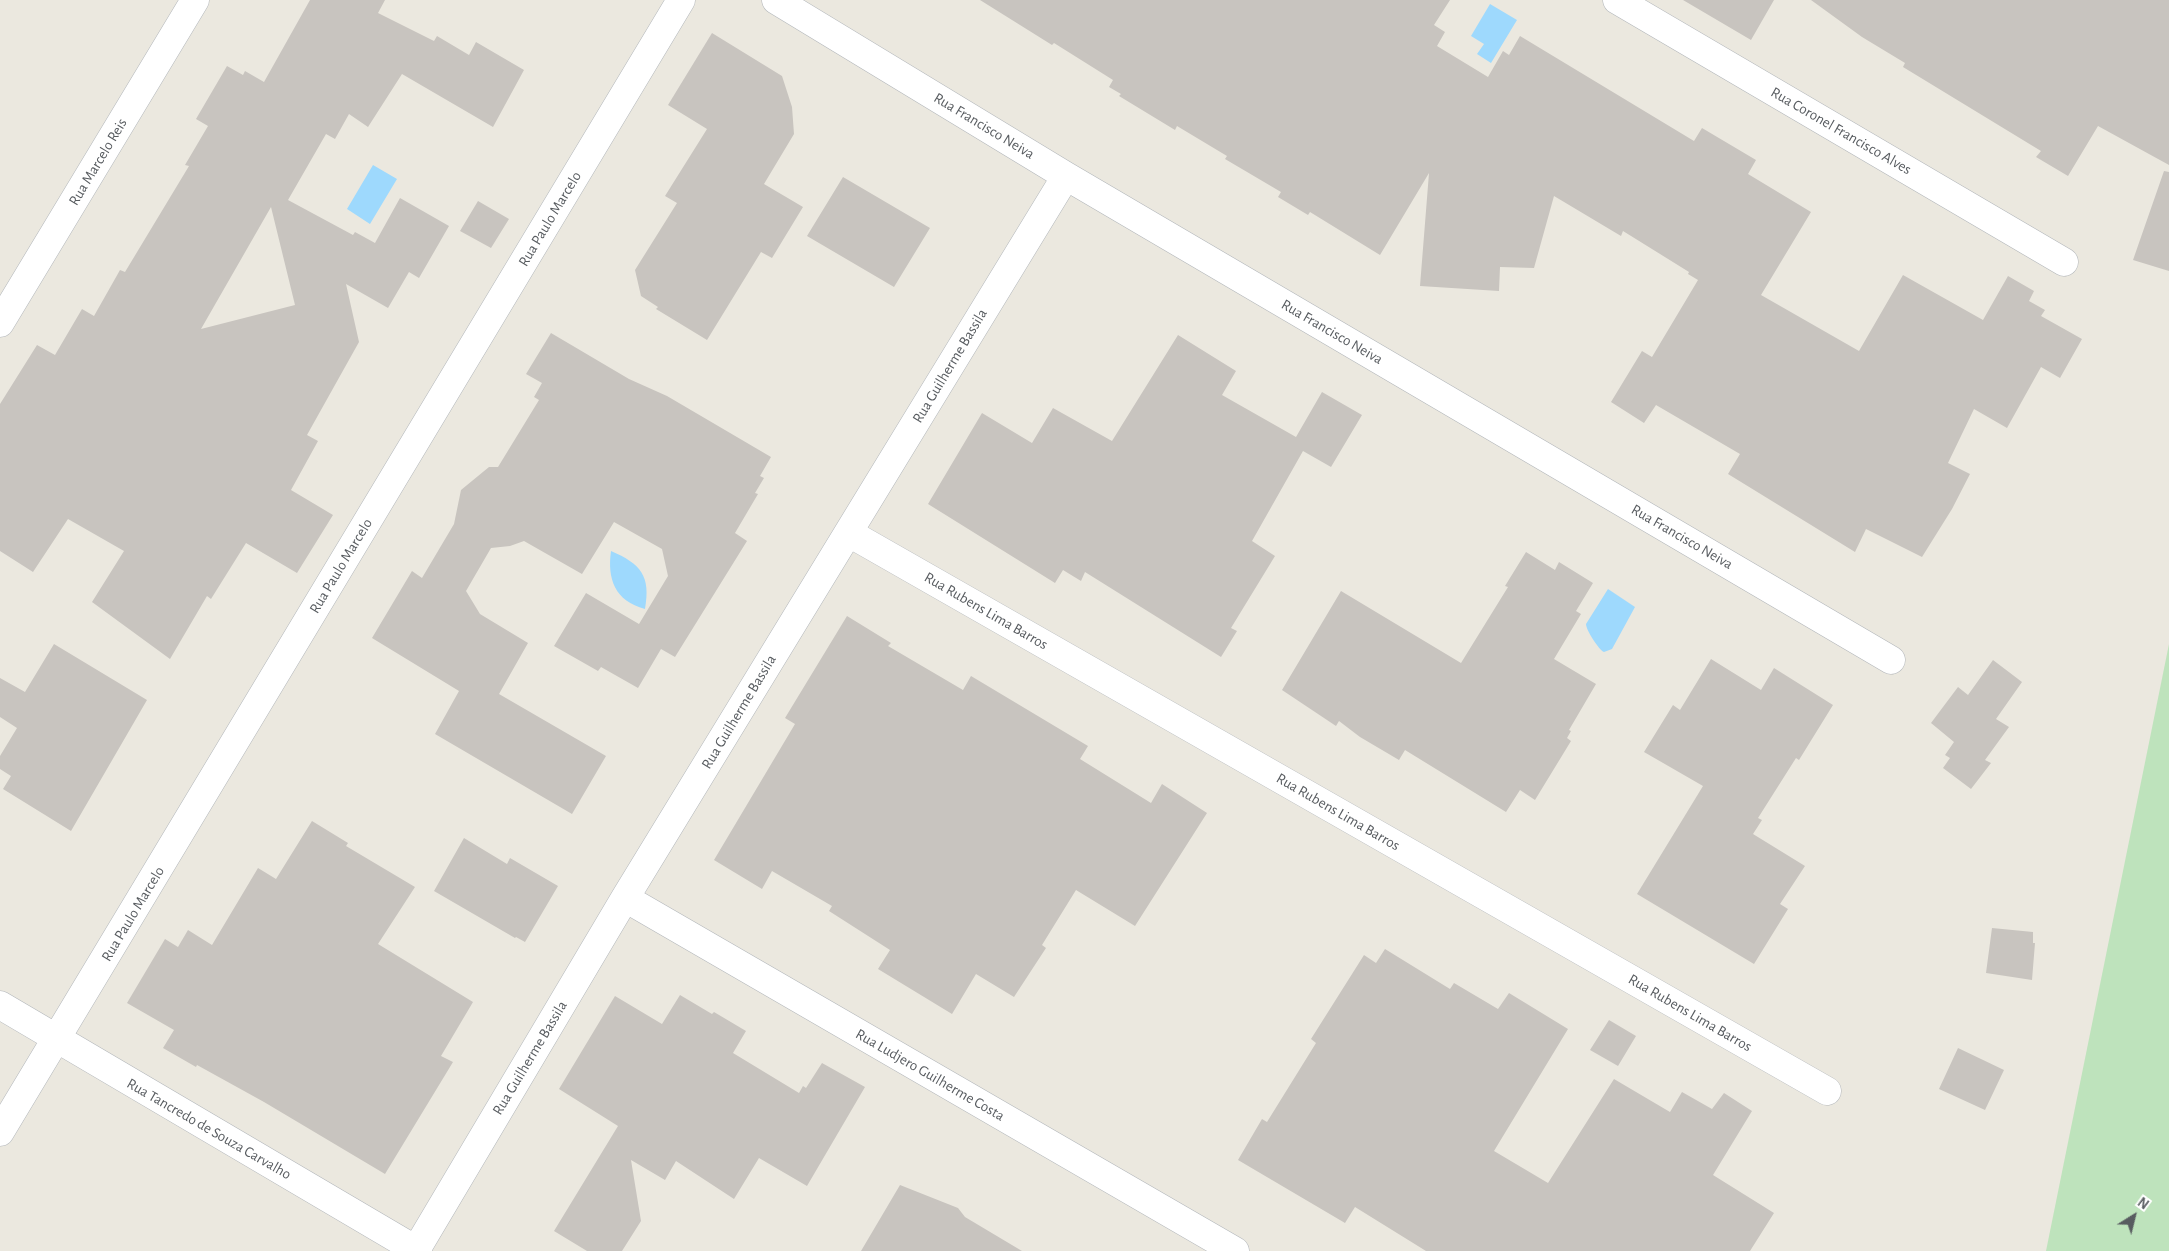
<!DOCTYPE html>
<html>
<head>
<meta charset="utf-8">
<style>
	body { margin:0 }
	#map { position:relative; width:2169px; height:1251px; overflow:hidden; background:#ebe8df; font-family:"Alegreya Sans",sans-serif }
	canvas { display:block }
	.north { position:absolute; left:2109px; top:1191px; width:50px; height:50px; -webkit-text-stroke:4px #fff; paint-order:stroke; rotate:36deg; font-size:14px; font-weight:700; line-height:20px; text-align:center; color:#585c60 }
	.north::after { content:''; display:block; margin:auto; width:18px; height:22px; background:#585c60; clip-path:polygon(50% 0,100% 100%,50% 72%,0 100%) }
</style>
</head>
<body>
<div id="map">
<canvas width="2169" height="1251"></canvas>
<div class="north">N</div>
</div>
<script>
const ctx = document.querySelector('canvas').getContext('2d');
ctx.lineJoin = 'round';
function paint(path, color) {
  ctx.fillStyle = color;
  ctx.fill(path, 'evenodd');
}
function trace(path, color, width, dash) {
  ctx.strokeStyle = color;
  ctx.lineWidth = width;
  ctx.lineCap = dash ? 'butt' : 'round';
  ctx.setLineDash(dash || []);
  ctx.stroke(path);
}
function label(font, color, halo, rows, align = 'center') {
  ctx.font = font + ' "Alegreya Sans",sans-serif';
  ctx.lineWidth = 4;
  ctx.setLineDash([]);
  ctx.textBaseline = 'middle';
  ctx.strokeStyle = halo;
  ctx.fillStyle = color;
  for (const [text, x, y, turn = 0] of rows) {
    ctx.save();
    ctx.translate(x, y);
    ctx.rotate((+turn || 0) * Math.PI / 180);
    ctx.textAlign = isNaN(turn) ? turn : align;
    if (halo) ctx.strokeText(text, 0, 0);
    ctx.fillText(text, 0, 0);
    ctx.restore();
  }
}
paint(new Path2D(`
	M 2169,644 L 2169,1251 L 2046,1251 Z`), '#bee3bc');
paint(new Path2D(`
	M 1490,4 L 1517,20 L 1491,63 L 1477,54 L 1484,44 L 1471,36 Z
	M 373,165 L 397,179 L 370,224 L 347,209 Z
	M 611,551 C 641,564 651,576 645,609 C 615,601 607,579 611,551 Z
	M 1608,589 L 1635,607 L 1612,649 L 1604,652 C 1599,650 1586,630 1586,624 Z`), '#9ed9fd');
paint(new Path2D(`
	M 310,0 L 385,0 L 378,13 L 434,41 L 437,36 L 469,55 L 476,42 L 524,70 L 493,127 L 402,74 L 368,127 L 349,114 L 335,139 L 326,134 L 288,200 L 353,235 L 355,232 L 375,243 L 400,198 L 449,226 L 419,278 L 409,272 L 388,308 L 346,284 L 359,342 L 307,435 L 318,441 L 291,490 L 333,515 L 297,573 L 246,543 L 211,599 L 207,596 L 170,659 L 92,602 L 124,551 L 68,519 L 33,572 L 0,551 L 0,404 L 37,345 L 55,355 L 82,309 L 94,316 L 120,270 L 125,272 L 189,166 L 185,165 L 208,126 L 196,119 L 227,66 L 243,75 L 245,71 L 264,82 ZM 271,207 L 295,305 L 201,329 Z
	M 980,0 L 1450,0 L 1434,25 L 1445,32 L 1437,46 L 1488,77 L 1503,51 L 1509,55 L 1520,36 L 1694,141 L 1702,128 L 1756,160 L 1748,174 L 1811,212 L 1761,295 L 1859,351 L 1903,275 L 1983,320 L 2008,276 L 2034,291 L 2029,301 L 2045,310 L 2041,316 L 2082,339 L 2060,378 L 2041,367 L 2007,428 L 1974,409 L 1948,463 L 1970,474 L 1952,509 L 1922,557 L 1866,529 L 1855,552 L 1728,474 L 1740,454 L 1656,405 L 1644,423 L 1611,402 L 1642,351 L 1652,357 L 1698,280 L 1688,274 L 1689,272 L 1623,231 L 1621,236 L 1554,196 L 1534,268 L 1500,267 L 1499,291 L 1420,286 L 1429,173 L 1380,255 L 1310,212 L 1308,215 L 1278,197 L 1281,192 L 1225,159 L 1227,156 L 1177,126 L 1175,130 L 1119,96 L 1121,94 L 1109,87 L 1113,80 L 1054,43 L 1052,45 Z
	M 1683,0 L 1774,0 L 1751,40 Z
	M 1811,0 L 2169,0 L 2169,165 L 2098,126 L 2068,176 L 2036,157 L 2041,151 L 1903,67 L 1905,63 L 1862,37 Z
	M 712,33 L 782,76 L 792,107 L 794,134 L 764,184 L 803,207 L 772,258 L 761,252 L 707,340 L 656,309 L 658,307 L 641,296 L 635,270 L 677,203 L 665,196 L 707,129 L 668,105 Z
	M 2164,171 L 2169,172 L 2169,271 L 2133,260 Z
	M 843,177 L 930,228 L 894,287 L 807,236 Z
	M 478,201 L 509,219 L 491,248 L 460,231 Z
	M 551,333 L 629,379 L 667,396 L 771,457 L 760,476 L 764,478 L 755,493 L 758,494 L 735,533 L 747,541 L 675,657 L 661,649 L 638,688 L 601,667 L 598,671 L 554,646 L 586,593 L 639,624 L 668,576 L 662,549 L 614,522 L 582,574 L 524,541 L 510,546 L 491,548 L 466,591 L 480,614 L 528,643 L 499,694 L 606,756 L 572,814 L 435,734 L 459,691 L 372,638 L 412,571 L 422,578 L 454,524 L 461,490 L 489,467 L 498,467 L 539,400 L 534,397 L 542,383 L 526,374 Z
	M 1178,335 L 1236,371 L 1222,395 L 1296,437 L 1322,392 L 1362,415 L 1331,467 L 1303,451 L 1252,541 L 1275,556 L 1231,628 L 1237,631 L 1221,657 L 1085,572 L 1081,581 L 1063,570 L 1055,583 L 928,504 L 982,413 L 1032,443 L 1053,408 L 1112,441 Z
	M 1526,552 L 1555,570 L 1559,562 L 1593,583 L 1576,611 L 1581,614 L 1554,659 L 1596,684 L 1569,730 L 1571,731 L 1567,738 L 1571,741 L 1535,800 L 1520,790 L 1506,812 L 1405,750 L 1399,760 L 1360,737 L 1339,721 L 1336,726 L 1282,690 L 1341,591 L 1461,663 L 1508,587 L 1505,586 Z
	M 847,616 L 891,643 L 888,646 L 963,690 L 971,676 L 1088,746 L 1080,759 L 1151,803 L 1162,784 L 1207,813 L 1135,926 L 1076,890 L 1042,945 L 1046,948 L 1014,997 L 976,974 L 952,1014 L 878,969 L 890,950 L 829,911 L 832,906 L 772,871 L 762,889 L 714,860 L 795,724 L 785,718 Z
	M 54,644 L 147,700 L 71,831 L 3,789 L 11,776 L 0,769 L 0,756 L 17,728 L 0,717 L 0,678 L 25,692 Z
	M 1711,659 L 1761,690 L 1774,668 L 1833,705 L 1799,760 L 1796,758 L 1758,818 L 1762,820 L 1753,834 L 1805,866 L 1780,904 L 1788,909 L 1754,964 L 1637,894 L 1703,786 L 1644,752 L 1673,705 L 1680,710 Z
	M 1993,660 L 2022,682 L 1996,719 L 2009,727 L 1985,760 L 1991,763 L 1971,789 L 1943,768 L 1950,758 L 1945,755 L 1954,742 L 1931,723 L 1958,687 L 1968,695 Z
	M 312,821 L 348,843 L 346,846 L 415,887 L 378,944 L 473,1002 L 441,1056 L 453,1062 L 385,1174 L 264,1102 L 197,1065 L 196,1067 L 163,1048 L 174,1030 L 127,1003 L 165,939 L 178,947 L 188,930 L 212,945 L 258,868 L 276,879 Z
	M 464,838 L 507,864 L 510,858 L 558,886 L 525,942 L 516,937 L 515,938 L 434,891 Z
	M 1992,928 L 2033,932 L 2033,943 L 2035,943 L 2032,980 L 1986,973 Z
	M 1385,949 L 1450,989 L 1454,983 L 1498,1009 L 1509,993 L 1568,1029 L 1494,1151 L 1548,1183 L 1614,1079 L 1670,1112 L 1682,1092 L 1712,1109 L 1724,1093 L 1752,1111 L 1713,1175 L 1774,1213 L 1750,1251 L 1426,1251 L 1355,1207 L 1345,1223 L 1238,1160 L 1262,1119 L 1267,1122 L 1316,1043 L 1311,1039 L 1364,955 L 1376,963 Z
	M 680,995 L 712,1014 L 714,1012 L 746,1031 L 733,1053 L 799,1093 L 803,1086 L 806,1088 L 822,1063 L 865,1087 L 807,1186 L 759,1158 L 734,1199 L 676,1161 L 665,1180 L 631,1160 L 641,1221 L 622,1251 L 587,1251 L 554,1231 L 618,1126 L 559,1089 L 615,996 L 662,1024 Z
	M 1609,1020 L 1636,1036 L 1618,1066 L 1590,1050 Z
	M 1958,1048 L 2004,1070 L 1985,1110 L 1939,1089 Z
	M 900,1185 L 958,1208 L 965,1217 L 1022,1251 L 861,1251 Z`), '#c8c4bf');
const minor = new Path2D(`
	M 776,0 L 1066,176 L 1891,660
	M 1617,0 L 2064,262
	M 0,323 L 195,0
	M 849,533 L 1827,1091
	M 625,898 L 1235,1251
	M 0,1005 L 418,1251
	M 0,1132 L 681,0
	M 416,1250 L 625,898 L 1066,176`);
trace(minor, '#b2b6ba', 29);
trace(minor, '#fff', 28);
label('15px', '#585c60', '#fff', [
	["Rua Francisco Neiva",984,126,31],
	["Rua Coronel Francisco Alves",1841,131,30],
	["Rua Marcelo Reis",98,162,-59],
	["Rua Paulo Marcelo",550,219,-59],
	["Rua Francisco Neiva",1332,332,30],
	["Rua Guilherme Bassila",950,366,-59],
	["Rua Francisco Neiva",1682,537,30],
	["Rua Paulo Marcelo",341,566,-59],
	["Rua Rubens Lima Barros",986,611,30],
	["Rua Guilherme Bassila",739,712,-59],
	["Rua Rubens Lima Barros",1338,812,30],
	["Rua Paulo Marcelo",133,914,-59],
	["Rua Rubens Lima Barros",1690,1013,30],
	["Rua Guilherme Bassila",530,1058,-59],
	["Rua Ludjero Guilherme Costa",930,1075,30],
	["Rua Tancredo de Souza Carvalho",209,1129,30]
]);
</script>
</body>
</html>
